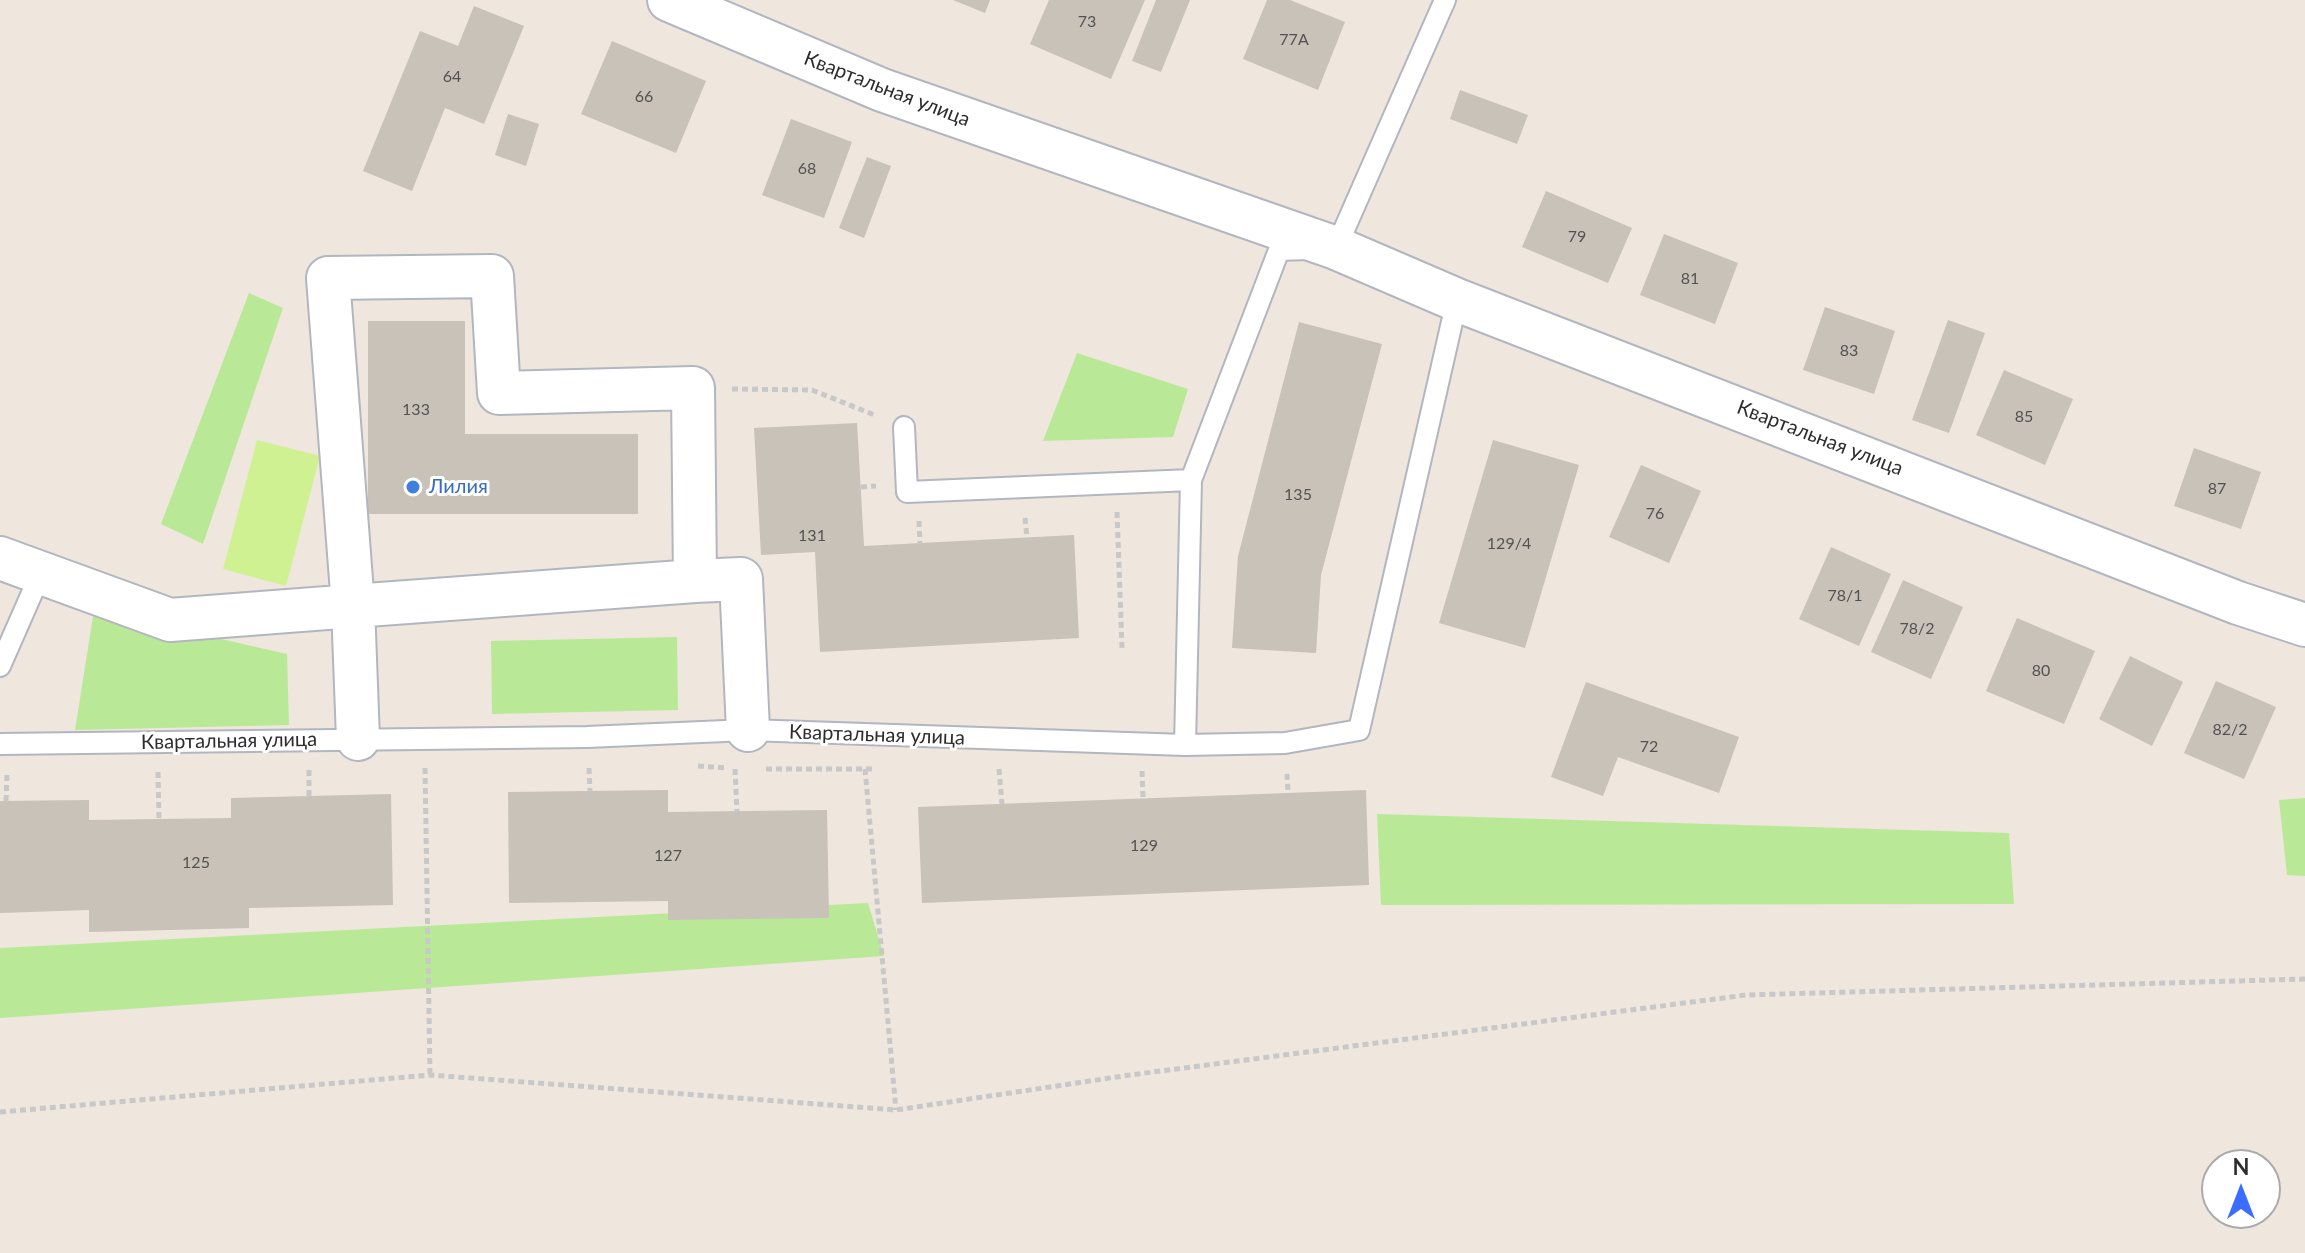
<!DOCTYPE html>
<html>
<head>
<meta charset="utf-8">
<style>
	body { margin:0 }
	#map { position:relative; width:2305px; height:1253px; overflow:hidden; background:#efe6de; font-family:Lato,sans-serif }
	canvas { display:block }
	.north { position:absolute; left:2201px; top:1149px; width:80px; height:80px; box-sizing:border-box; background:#fff; border:2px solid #ababab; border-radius:50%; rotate:0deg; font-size:22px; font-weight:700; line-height:32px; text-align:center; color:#2d2d2d }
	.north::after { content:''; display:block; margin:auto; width:28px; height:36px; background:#3b6eff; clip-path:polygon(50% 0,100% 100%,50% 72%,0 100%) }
</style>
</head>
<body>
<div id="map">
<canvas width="2305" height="1253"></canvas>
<div class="north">N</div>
</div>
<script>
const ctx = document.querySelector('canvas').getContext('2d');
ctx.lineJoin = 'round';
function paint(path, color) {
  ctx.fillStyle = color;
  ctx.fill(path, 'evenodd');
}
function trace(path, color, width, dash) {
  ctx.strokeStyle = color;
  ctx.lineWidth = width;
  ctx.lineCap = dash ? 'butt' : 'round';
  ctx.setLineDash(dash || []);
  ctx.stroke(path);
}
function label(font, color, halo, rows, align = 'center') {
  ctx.font = font + ' Lato,sans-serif';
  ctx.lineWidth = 6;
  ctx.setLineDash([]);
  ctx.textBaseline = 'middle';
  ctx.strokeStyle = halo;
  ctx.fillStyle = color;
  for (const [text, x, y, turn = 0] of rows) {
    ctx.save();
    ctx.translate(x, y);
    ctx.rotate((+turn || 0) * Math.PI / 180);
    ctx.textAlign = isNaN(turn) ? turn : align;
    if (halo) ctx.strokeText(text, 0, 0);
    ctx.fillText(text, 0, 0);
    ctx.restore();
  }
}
paint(new Path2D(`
	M 249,293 L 283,308 L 203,544 L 161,524 Z
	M 1077,353 L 1188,389 L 1173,437 L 1043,441 Z
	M 94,610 L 287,654 L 289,725 L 75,730 Z
	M 677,637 L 678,710 L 492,714 L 491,641 Z
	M 2305,798 L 2305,876 L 2287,875 L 2279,800 Z
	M 1377,814 L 2009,833 L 2014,904 L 1381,905 Z
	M 868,903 L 884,956 L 0,1018 L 0,948 Z`), '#b9e997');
paint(new Path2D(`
	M 257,440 L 320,456 L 286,586 L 223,569 Z`), '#d0f192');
paint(new Path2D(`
	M 953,0 L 990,0 L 985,13 Z
	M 1049,0 L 1145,0 L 1111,79 L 1030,44 Z
	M 1156,0 L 1190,0 L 1161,72 L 1132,61 Z
	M 1267,0 L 1290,0 L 1345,22 L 1318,90 L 1243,59 Z
	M 474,6 L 524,26 L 484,124 L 445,108 L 412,191 L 363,171 L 420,31 L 458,46 Z
	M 612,41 L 706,81 L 676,153 L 581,114 Z
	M 1460,90 L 1528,115 L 1517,144 L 1450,119 Z
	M 508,114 L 539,124 L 526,166 L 495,155 Z
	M 791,119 L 852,142 L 824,218 L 762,195 Z
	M 867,157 L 891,166 L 864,238 L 839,228 Z
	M 1546,191 L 1632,228 L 1608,283 L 1522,247 Z
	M 1664,234 L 1738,263 L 1715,324 L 1640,295 Z
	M 1825,307 L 1895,331 L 1874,394 L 1803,370 Z
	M 1948,320 L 1985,333 L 1949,433 L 1912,420 Z
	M 368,321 L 465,321 L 465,434 L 638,434 L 638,514 L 368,514 Z
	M 1299,322 L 1382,344 L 1321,575 L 1316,653 L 1232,648 L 1238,556 Z
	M 2004,370 L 2073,399 L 2045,465 L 1976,435 Z
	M 857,423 L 864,546 L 1074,535 L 1079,638 L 820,652 L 815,552 L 761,555 L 754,428 Z
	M 1493,440 L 1579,465 L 1525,648 L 1439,623 Z
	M 2194,448 L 2261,472 L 2241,529 L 2174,506 Z
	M 1641,465 L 1701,491 L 1669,563 L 1609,537 Z
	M 1831,547 L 1891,574 L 1859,646 L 1799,619 Z
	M 1903,580 L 1963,607 L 1931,679 L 1871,652 Z
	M 2017,618 L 2095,651 L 2064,724 L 1986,691 Z
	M 2130,656 L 2183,682 L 2152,746 L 2099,719 Z
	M 2216,681 L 2276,707 L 2244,779 L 2184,753 Z
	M 1586,682 L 1739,737 L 1719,793 L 1618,757 L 1603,796 L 1551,777 Z
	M 668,790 L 668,812 L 827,810 L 829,918 L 668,920 L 668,901 L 509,903 L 508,792 Z
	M 1366,790 L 1369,885 L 922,903 L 918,807 Z
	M 391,794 L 393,905 L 249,908 L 249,928 L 89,932 L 89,910 L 0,913 L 0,801 L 89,800 L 89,820 L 231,818 L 231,798 Z`), '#c8c2b9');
const service = new Path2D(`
	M 904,427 L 907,492 L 1191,480
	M 0,666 L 40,575
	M 0,744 L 587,737 L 748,730 L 1185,745 L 1191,480 L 1279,250 L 1336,248 L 1445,0
	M 1185,745 L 1285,743 L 1359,730 L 1457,300`);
const minor = new Path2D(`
	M 669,0 L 882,90 L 1336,248 L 1457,300 L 2238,603 L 2305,625
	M 0,558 L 170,620 L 353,606 L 358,739
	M 695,581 L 353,606 L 328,278 L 492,276 L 499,393 L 693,388 L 695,581 L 741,579 L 748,730`);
trace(service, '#b2b6c1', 24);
trace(minor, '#b2b6c1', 46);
trace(new Path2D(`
	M 732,389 L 812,390 L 877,416
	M 861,487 L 876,486
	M 1117,512 L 1122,648
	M 1025,518 L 1027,537
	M 919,521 L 920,544
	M 698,766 L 728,768
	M 425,768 L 430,1075
	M 589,768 L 590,791
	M 735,769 L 737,812
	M 766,769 L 876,769
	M 865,769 L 896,1110
	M 999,769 L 1002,804
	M 1142,771 L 1143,798
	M 158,772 L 159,819
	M 1287,774 L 1288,793
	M 309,796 L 309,769
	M 6,801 L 7,774
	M 0,1112 L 430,1075 L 896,1110 L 1130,1075 L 1746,995 L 2305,979`), '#c8c8c8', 5, [6, 4]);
trace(service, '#fff', 20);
trace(minor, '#fff', 42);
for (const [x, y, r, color] of [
	[413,487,8,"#3f7fe0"]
]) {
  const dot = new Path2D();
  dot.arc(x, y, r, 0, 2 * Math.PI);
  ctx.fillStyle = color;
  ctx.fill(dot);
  trace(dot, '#fff', 3);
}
label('16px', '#545250', null, [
	["73",1087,22],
	["77А",1294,40],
	["64",452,77],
	["66",644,97],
	["68",807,169],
	["79",1577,237],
	["81",1690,279],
	["83",1849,351],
	["133",416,410],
	["85",2024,417],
	["87",2217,489],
	["135",1298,495],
	["76",1655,514],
	["131",812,536],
	["129/4",1509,544],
	["78/1",1845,596],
	["78/2",1917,629],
	["80",2041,671],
	["82/2",2230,730],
	["72",1649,747],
	["129",1144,846],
	["127",668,856],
	["125",196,863]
]);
label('20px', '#2d2d2d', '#fff', [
	["Квартальная улица",887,89,21],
	["Квартальная улица",1820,438,21],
	["Квартальная улица",877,735,2],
	["Квартальная улица",229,741,-1]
]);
label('20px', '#366cbe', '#fff', [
	["Лилия",429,487]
], 'left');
</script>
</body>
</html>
